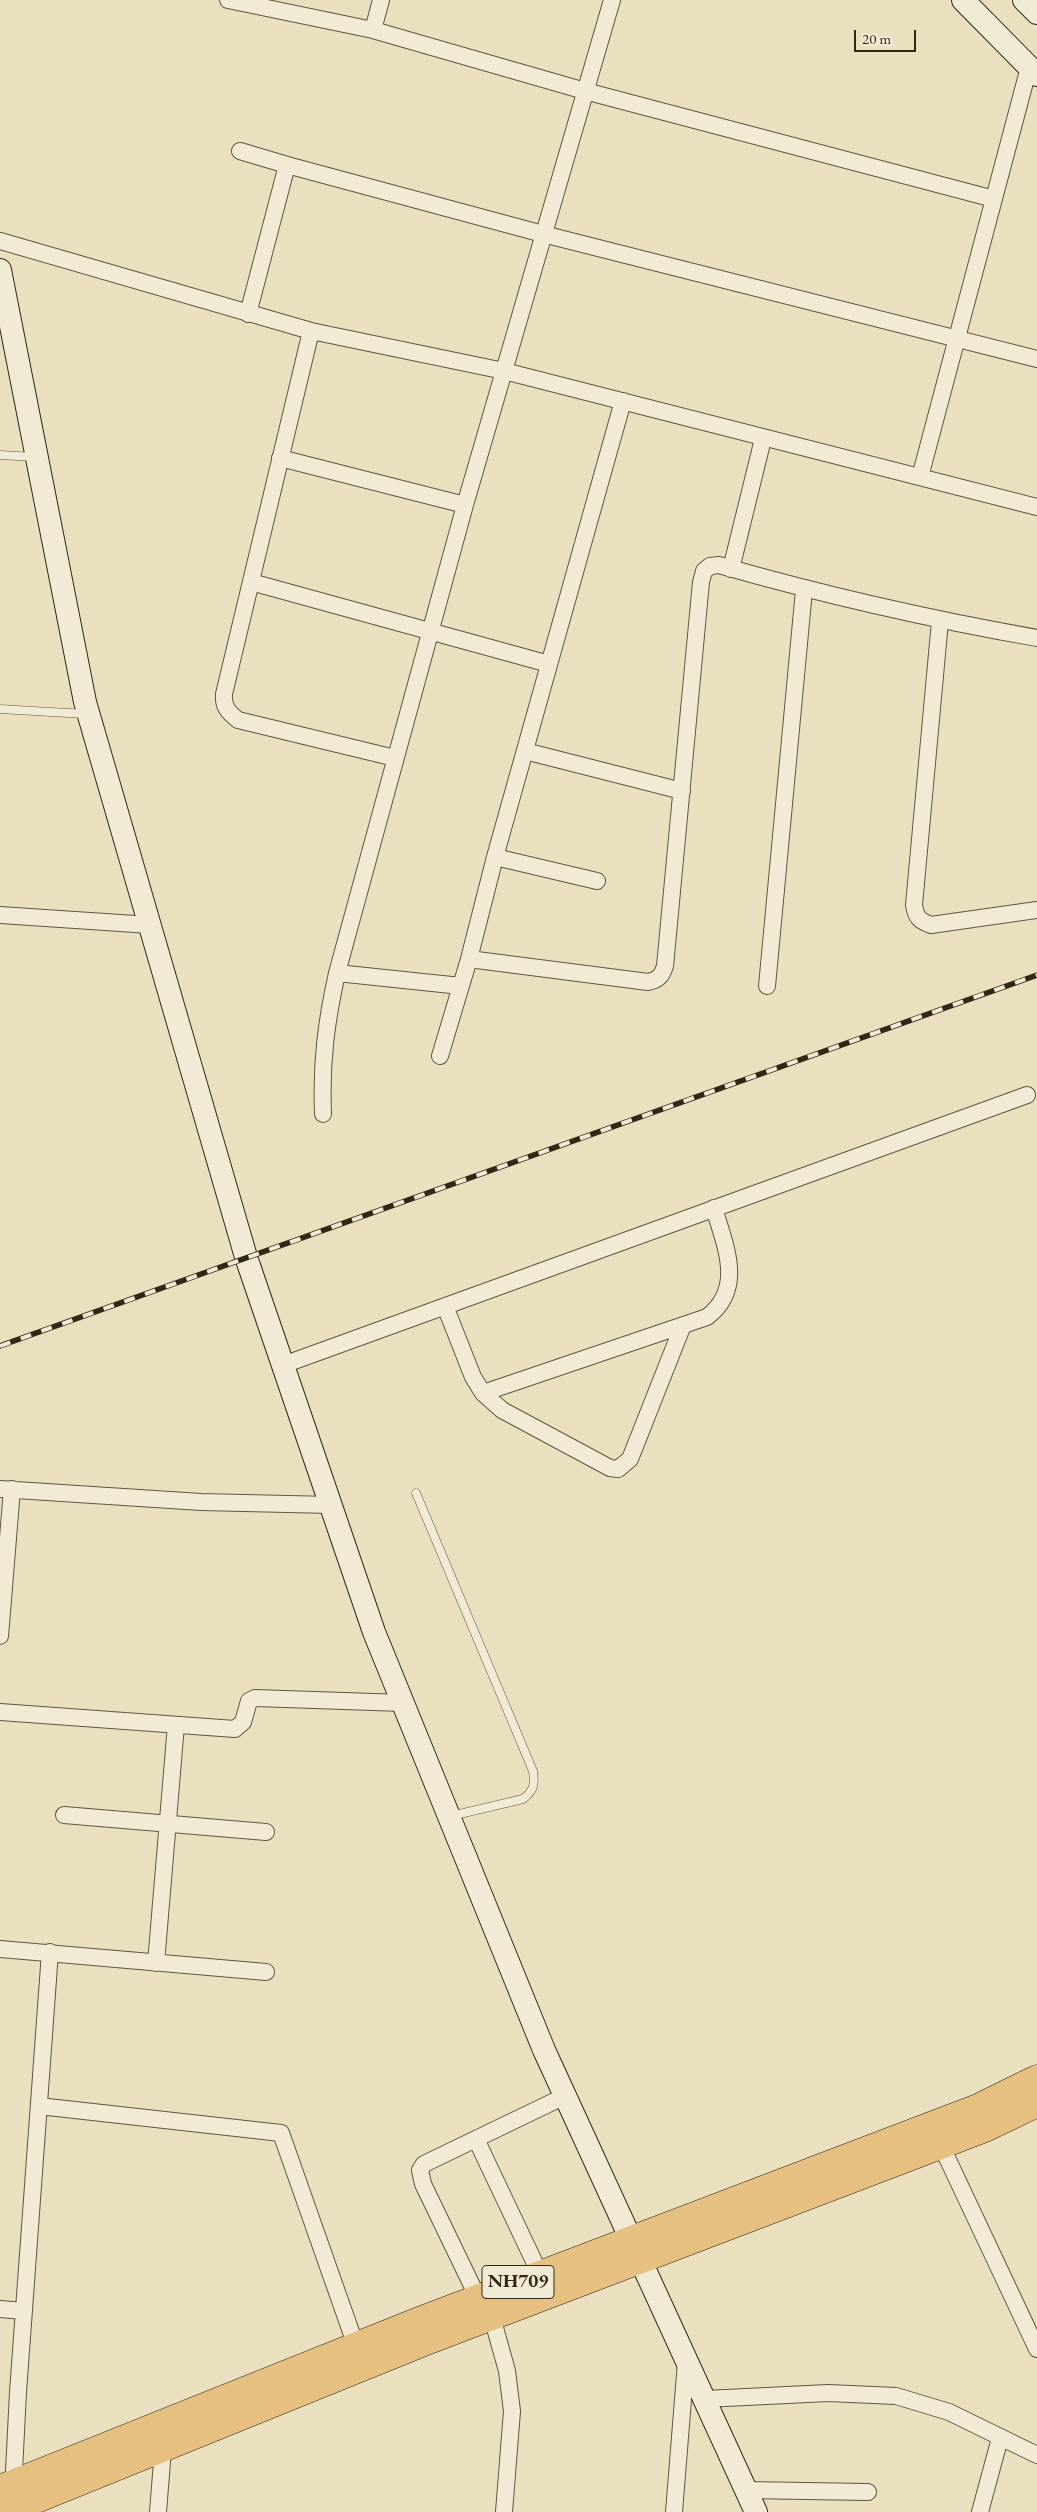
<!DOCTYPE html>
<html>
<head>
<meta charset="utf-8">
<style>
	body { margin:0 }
	#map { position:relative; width:1037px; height:2512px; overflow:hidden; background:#eae0bf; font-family:"EB Garamond",serif }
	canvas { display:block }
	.scale { position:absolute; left:854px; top:30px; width:62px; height:22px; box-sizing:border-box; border:2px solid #332617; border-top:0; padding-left:6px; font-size:15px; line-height:18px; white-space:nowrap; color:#332617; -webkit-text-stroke:4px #f1ebd5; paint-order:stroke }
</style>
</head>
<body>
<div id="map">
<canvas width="1037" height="2512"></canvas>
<div class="scale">20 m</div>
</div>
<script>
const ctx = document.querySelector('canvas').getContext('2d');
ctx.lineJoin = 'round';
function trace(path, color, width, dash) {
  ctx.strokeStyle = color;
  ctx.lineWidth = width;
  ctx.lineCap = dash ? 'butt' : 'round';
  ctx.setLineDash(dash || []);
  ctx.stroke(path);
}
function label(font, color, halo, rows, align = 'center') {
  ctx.font = font + ' "EB Garamond",serif';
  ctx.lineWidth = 4;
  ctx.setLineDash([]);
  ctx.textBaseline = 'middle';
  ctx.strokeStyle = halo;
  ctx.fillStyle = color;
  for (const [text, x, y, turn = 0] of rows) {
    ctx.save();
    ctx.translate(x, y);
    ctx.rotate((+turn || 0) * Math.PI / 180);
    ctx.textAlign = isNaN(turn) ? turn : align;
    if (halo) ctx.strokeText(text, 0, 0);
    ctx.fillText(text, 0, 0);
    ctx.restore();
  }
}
const lane = new Path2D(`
	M 0,455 L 35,457
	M 0,709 L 85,714
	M 416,1493 L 533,1771 C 535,1784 534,1791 523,1799 L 451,1816`);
const street = new Path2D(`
	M 228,0 L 373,30 L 585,91 L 994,199
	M 373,30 L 381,0
	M 240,151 L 287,165 L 543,234 L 1037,359
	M 0,241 L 311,331 L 504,371 L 1037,507
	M 248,314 L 287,165
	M 311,331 L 224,694 C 223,707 228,712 238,720 L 395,758
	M 280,458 L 465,505
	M 920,477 L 1029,67
	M 731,569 L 763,439
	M 251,582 L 549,664
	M 940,621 L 914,905 C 916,918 920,921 931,925 L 1037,910
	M 525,751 L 682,791
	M 495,857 L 597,881
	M 0,915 L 150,925
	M 469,959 L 648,982 C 658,980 662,976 665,966 L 701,582 L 704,571 L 710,566 L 719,565 C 824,595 929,619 1037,638
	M 337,973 L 461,986
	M 767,986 L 804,590
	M 440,1056 L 469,959 L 495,857 L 623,401
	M 323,1114 C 321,1062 326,1023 337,973 L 465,505 L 612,0
	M 445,1306 L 473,1377 L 483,1393 L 707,1317 C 745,1288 725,1246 714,1208
	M 283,1365 L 1027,1095
	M 483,1393 L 502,1410 L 610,1468 L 618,1469 L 630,1459 L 683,1325
	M 0,1489 L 201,1502 L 331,1505
	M 0,1636 L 12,1489
	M 0,1712 L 235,1729 L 243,1722 L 249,1701 L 255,1698 L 403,1703
	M 64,1815 L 266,1832
	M 0,1949 L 266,1972
	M 156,1963 L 176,1725
	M 39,2106 L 281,2133 L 356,2346
	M 476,2139 L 540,2274
	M 941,2145 L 1037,2349
	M 478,2298 L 423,2184 L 420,2170 L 424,2164 L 565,2096
	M 0,2309 L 24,2311
	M 492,2317 L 507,2371 L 512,2411 L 504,2512
	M 705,2399 L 828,2393 L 896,2396 L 949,2412 L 1037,2455
	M 745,2490 L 868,2492
	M 13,2491 L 18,2392 L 50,1952
	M 158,2512 L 163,2449
	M 674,2512 L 686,2362
	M 980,2512 L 1000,2438`);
const secondary = new Path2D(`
	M 963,0 L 1037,75
	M 1024,0 L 1037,13
	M 0,270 L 85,702 L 246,1257 L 374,1632 L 544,2050 L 756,2512`);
const highway = new Path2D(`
	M 0,2489 L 417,2322 L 978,2108 L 1037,2079
	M 4,2512 L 426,2341 L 985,2128 L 1037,2103`);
trace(lane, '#615441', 9);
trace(street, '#615441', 18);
trace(secondary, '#332617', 24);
trace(highway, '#332617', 29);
trace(lane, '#f1ebd5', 8);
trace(street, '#f1ebd5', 16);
trace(secondary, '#f1ebd5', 22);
trace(highway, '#e5c080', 28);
const rail = new Path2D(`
	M 0,1346 L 1037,975`);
trace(rail, '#332617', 5.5);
trace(rail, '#f1ebd5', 4, [11]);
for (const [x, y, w] of [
	[518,2282,72]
]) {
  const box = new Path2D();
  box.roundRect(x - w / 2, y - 16.5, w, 33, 4);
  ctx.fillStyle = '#f1ebd5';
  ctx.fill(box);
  trace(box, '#332617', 1);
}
label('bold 19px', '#332617', null, [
	["NH709",518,2282]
]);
</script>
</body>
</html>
